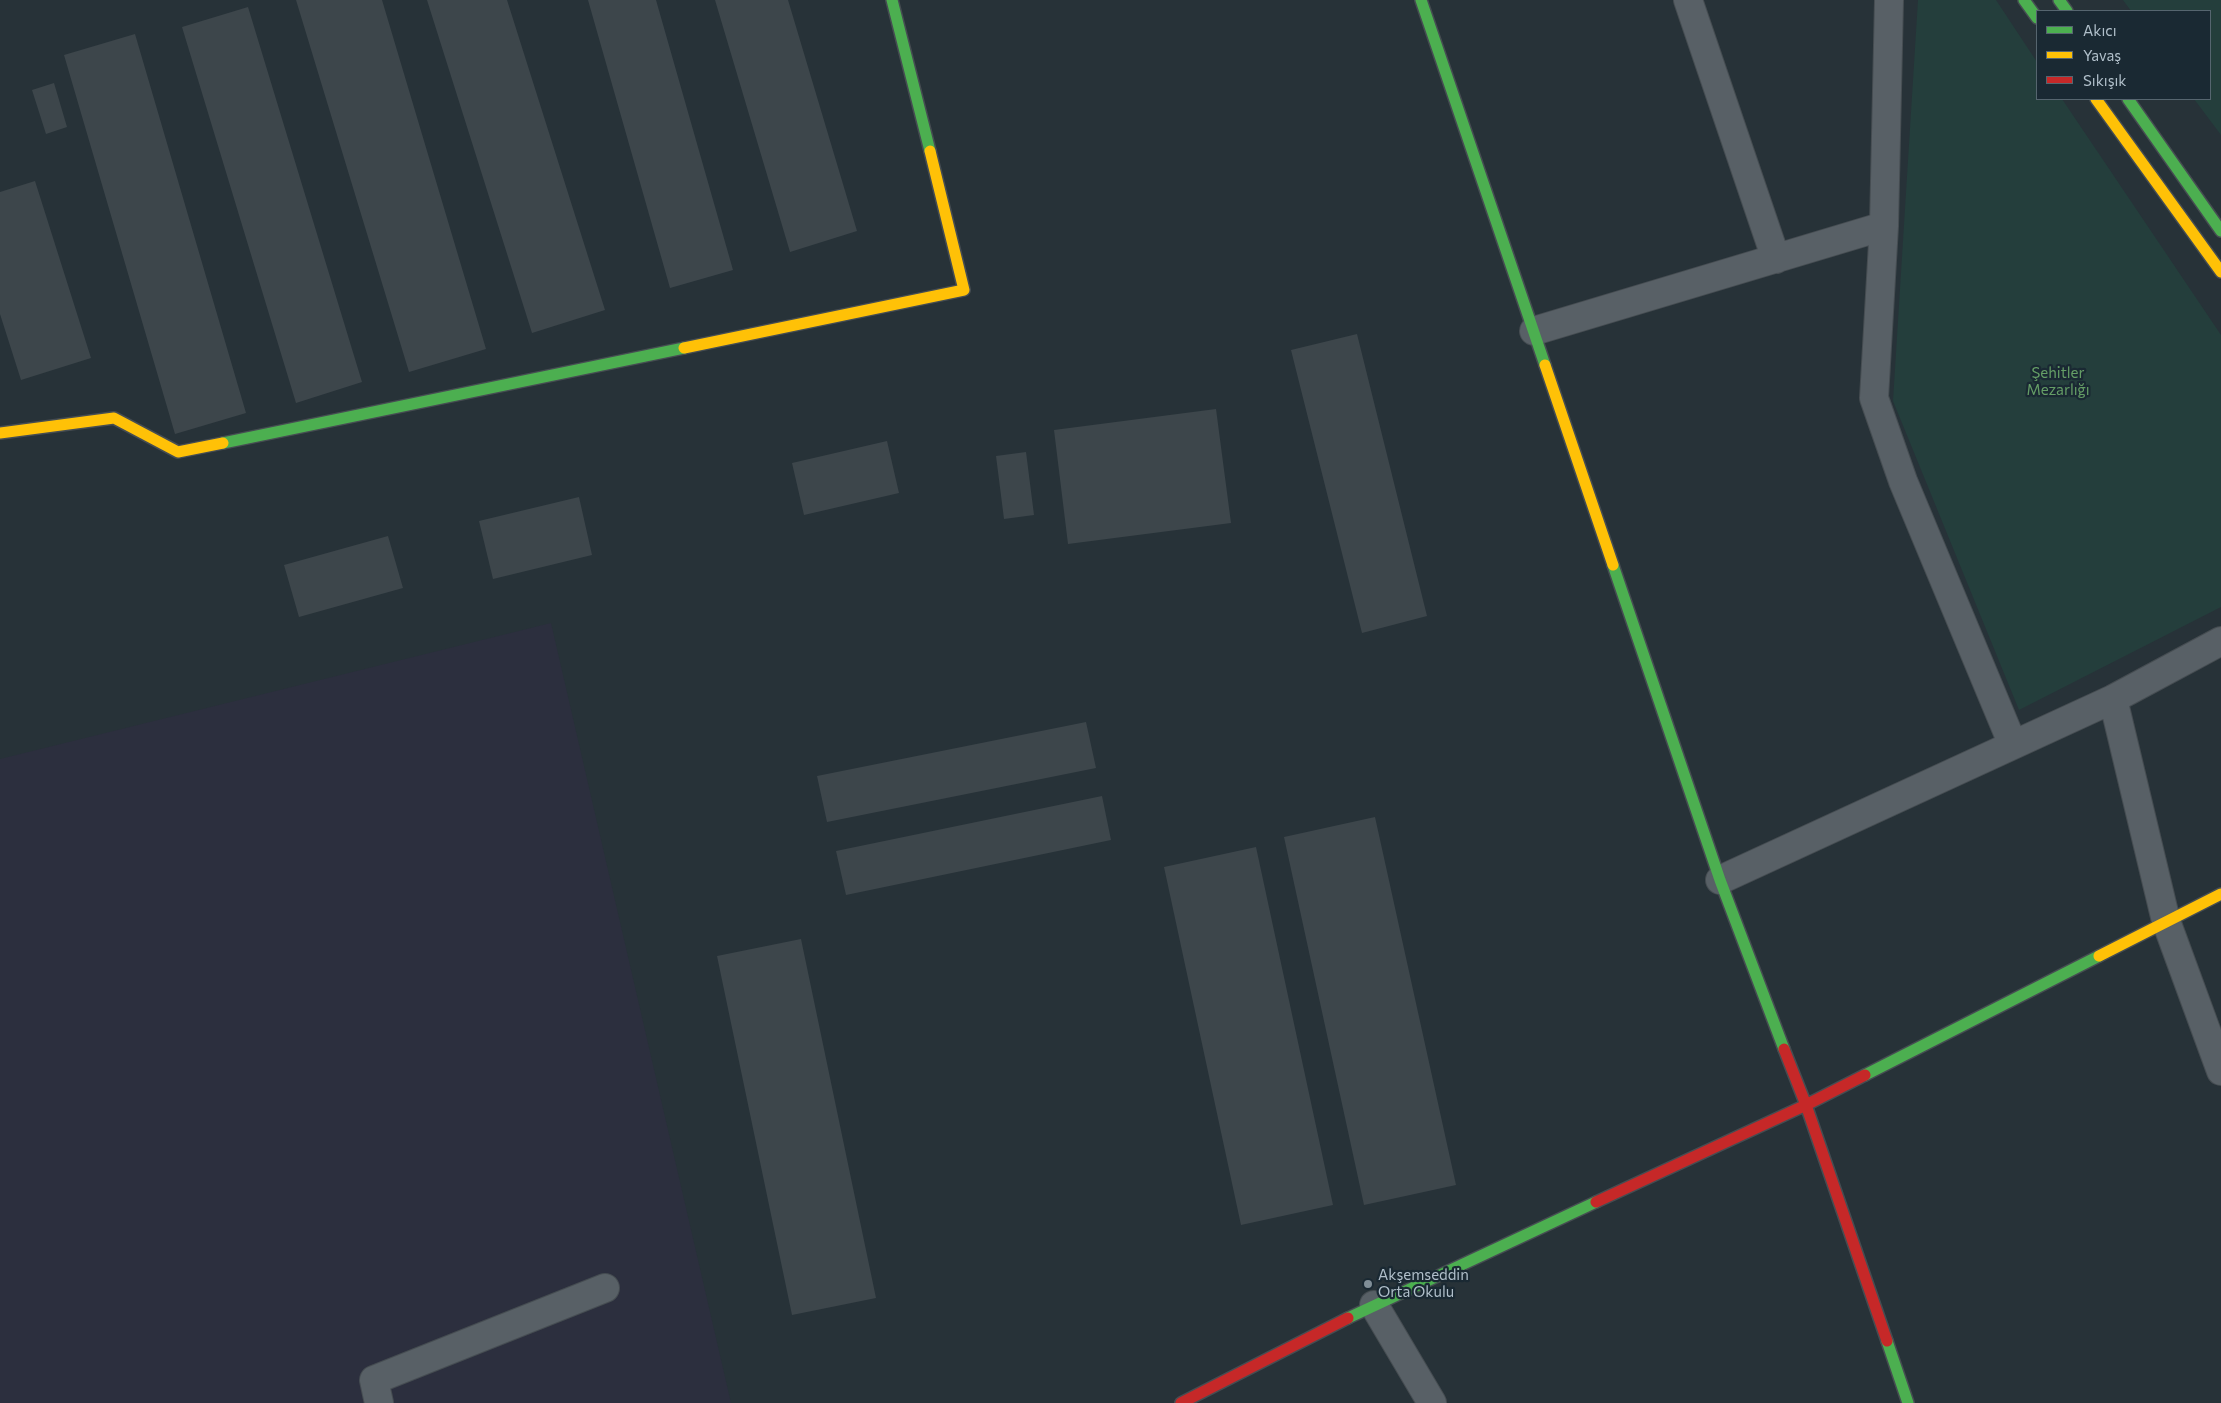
<!DOCTYPE html>
<html>
<head>
<meta charset="utf-8">
<style>
	body { margin:0 }
	#map { position:relative; width:2221px; height:1403px; overflow:hidden; background:#273238; font-family:Commissioner,sans-serif }
	canvas { display:block }
	.legend { position:absolute; left:2036px; top:10px; width:175px; height:90px; box-sizing:border-box; background:#1a2933; border:1px solid #56656f; margin:0; padding:6px 9px; list-style:none; font-size:15px; color:#b0bfca }
	.legend li { display:flex; align-items:center; gap:10px; height:25px }
	.legend b { width:25px; border:1px solid #56656f }
</style>
</head>
<body>
<div id="map">
<canvas width="2221" height="1403"></canvas>
<ul class="legend">
<li><b style="height:6px;background:#4caf50"></b>Akıcı</li>
<li><b style="height:6px;background:#ffc107"></b>Yavaş</li>
<li><b style="height:6px;background:#c62828"></b>Sıkışık</li>
</ul>
</div>
<script>
const ctx = document.querySelector('canvas').getContext('2d');
ctx.lineJoin = 'round';
function paint(path, color) {
  ctx.fillStyle = color;
  ctx.fill(path, 'evenodd');
}
function trace(path, color, width, dash) {
  ctx.strokeStyle = color;
  ctx.lineWidth = width;
  ctx.lineCap = dash ? 'butt' : 'round';
  ctx.setLineDash(dash || []);
  ctx.stroke(path);
}
function label(font, color, halo, rows, align = 'center') {
  ctx.font = font + ' Commissioner,sans-serif';
  ctx.lineWidth = 4.5;
  ctx.setLineDash([]);
  ctx.textBaseline = 'middle';
  ctx.strokeStyle = halo;
  ctx.fillStyle = color;
  for (const [text, x, y, turn = 0] of rows) {
    ctx.save();
    ctx.translate(x, y);
    ctx.rotate((+turn || 0) * Math.PI / 180);
    ctx.textAlign = isNaN(turn) ? turn : align;
    if (halo) ctx.strokeText(text, 0, 0);
    ctx.fillText(text, 0, 0);
    ctx.restore();
  }
}
paint(new Path2D(`
	M 551,623 L 731,1403 L 0,1403 L 0,759 Z`), '#2c2f3e');
paint(new Path2D(`
	M 1918,0 L 1996,0 L 2037,62 L 2037,99 L 2062,99 L 2221,335 L 2221,607 L 2019,710 L 1893,401 Z
	M 2123,0 L 2221,0 L 2221,135 L 2194,99 L 2210,99 L 2210,11 L 2131,11 Z`), '#243e3c');
paint(new Path2D(`
	M 296,0 L 382,0 L 486,349 L 409,372 Z
	M 427,0 L 507,0 L 605,310 L 532,333 Z
	M 588,0 L 656,0 L 733,270 L 670,288 Z
	M 715,0 L 788,0 L 857,231 L 790,252 Z
	M 248,7 L 362,382 L 296,403 L 182,27 Z
	M 135,34 L 246,413 L 175,434 L 64,55 Z
	M 54,83 L 67,127 L 46,134 L 32,90 Z
	M 35,181 L 91,358 L 21,380 L 0,314 L 0,192 Z
	M 1357,334 L 1427,616 L 1362,633 L 1291,350 Z
	M 1216,409 L 1231,523 L 1068,544 L 1054,430 Z
	M 887,441 L 899,493 L 804,515 L 792,463 Z
	M 1026,452 L 1034,515 L 1004,519 L 996,456 Z
	M 579,497 L 592,555 L 493,579 L 479,521 Z
	M 388,536 L 403,588 L 299,617 L 284,565 Z
	M 1086,722 L 1096,768 L 827,822 L 817,776 Z
	M 1102,796 L 1111,840 L 846,895 L 836,851 Z
	M 1375,817 L 1456,1185 L 1364,1205 L 1284,837 Z
	M 1256,847 L 1333,1205 L 1241,1225 L 1164,867 Z
	M 801,939 L 876,1298 L 792,1315 L 717,956 Z`), '#3d464b');
const street = new Path2D(`
	M 1688,0 L 1776,259
	M 1889,0 L 1884,226 L 1874,398 L 1903,481 L 2013,745
	M 1534,331 L 1884,226
	M 2113,699 L 2166,921 L 2221,1071
	M 1720,880 L 2113,699 L 2221,641
	M 1374,1305 L 1432,1403
	M 379,1403 L 374,1380 L 605,1288`);
const fast = new Path2D(`
	M 892,0 L 930,151
	M 1421,0 L 1545,365
	M 2024,0 L 2037,18
	M 2059,0 L 2067,11
	M 2128,99 L 2221,231
	M 223,443 L 684,348
	M 1613,565 L 1720,880 L 1784,1049
	M 1865,1075 L 2099,956
	M 1348,1318 L 1596,1202
	M 1887,1341 L 1908,1403`);
const slow = new Path2D(`
	M 2096,99 L 2221,272
	M 684,348 L 964,290 L 930,151
	M 1545,365 L 1613,565
	M 0,433 L 114,418 L 178,452 L 223,443
	M 2099,956 L 2221,894`);
const jam = new Path2D(`
	M 1784,1049 L 1806,1105 L 1887,1341
	M 1596,1202 L 1806,1105 L 1865,1075
	M 1181,1403 L 1348,1318`);
trace(street, '#464d52', 30);
trace(fast, '#464d52', 14);
trace(slow, '#464d52', 14);
trace(jam, '#464d52', 14);
trace(street, '#586066', 28);
trace(fast, '#4caf50', 11);
trace(slow, '#ffc107', 11);
trace(jam, '#c62828', 11);
for (const [x, y, r, color] of [
	[1368,1284,5,"#808e97"]
]) {
  const dot = new Path2D();
  dot.arc(x, y, r, 0, 2 * Math.PI);
  ctx.fillStyle = color;
  ctx.fill(dot);
  trace(dot, '#1a2933', 2);
}
label('15px', '#659e66', '#1a2933', [
	["Şehitler",2058,373],
	["Mezarlığı",2058,390]
]);
label('15px', '#b0bfca', '#1a2933', [
	["Akşemseddin",1378,1275],
	["Orta Okulu",1378,1292]
], 'left');
</script>
</body>
</html>
